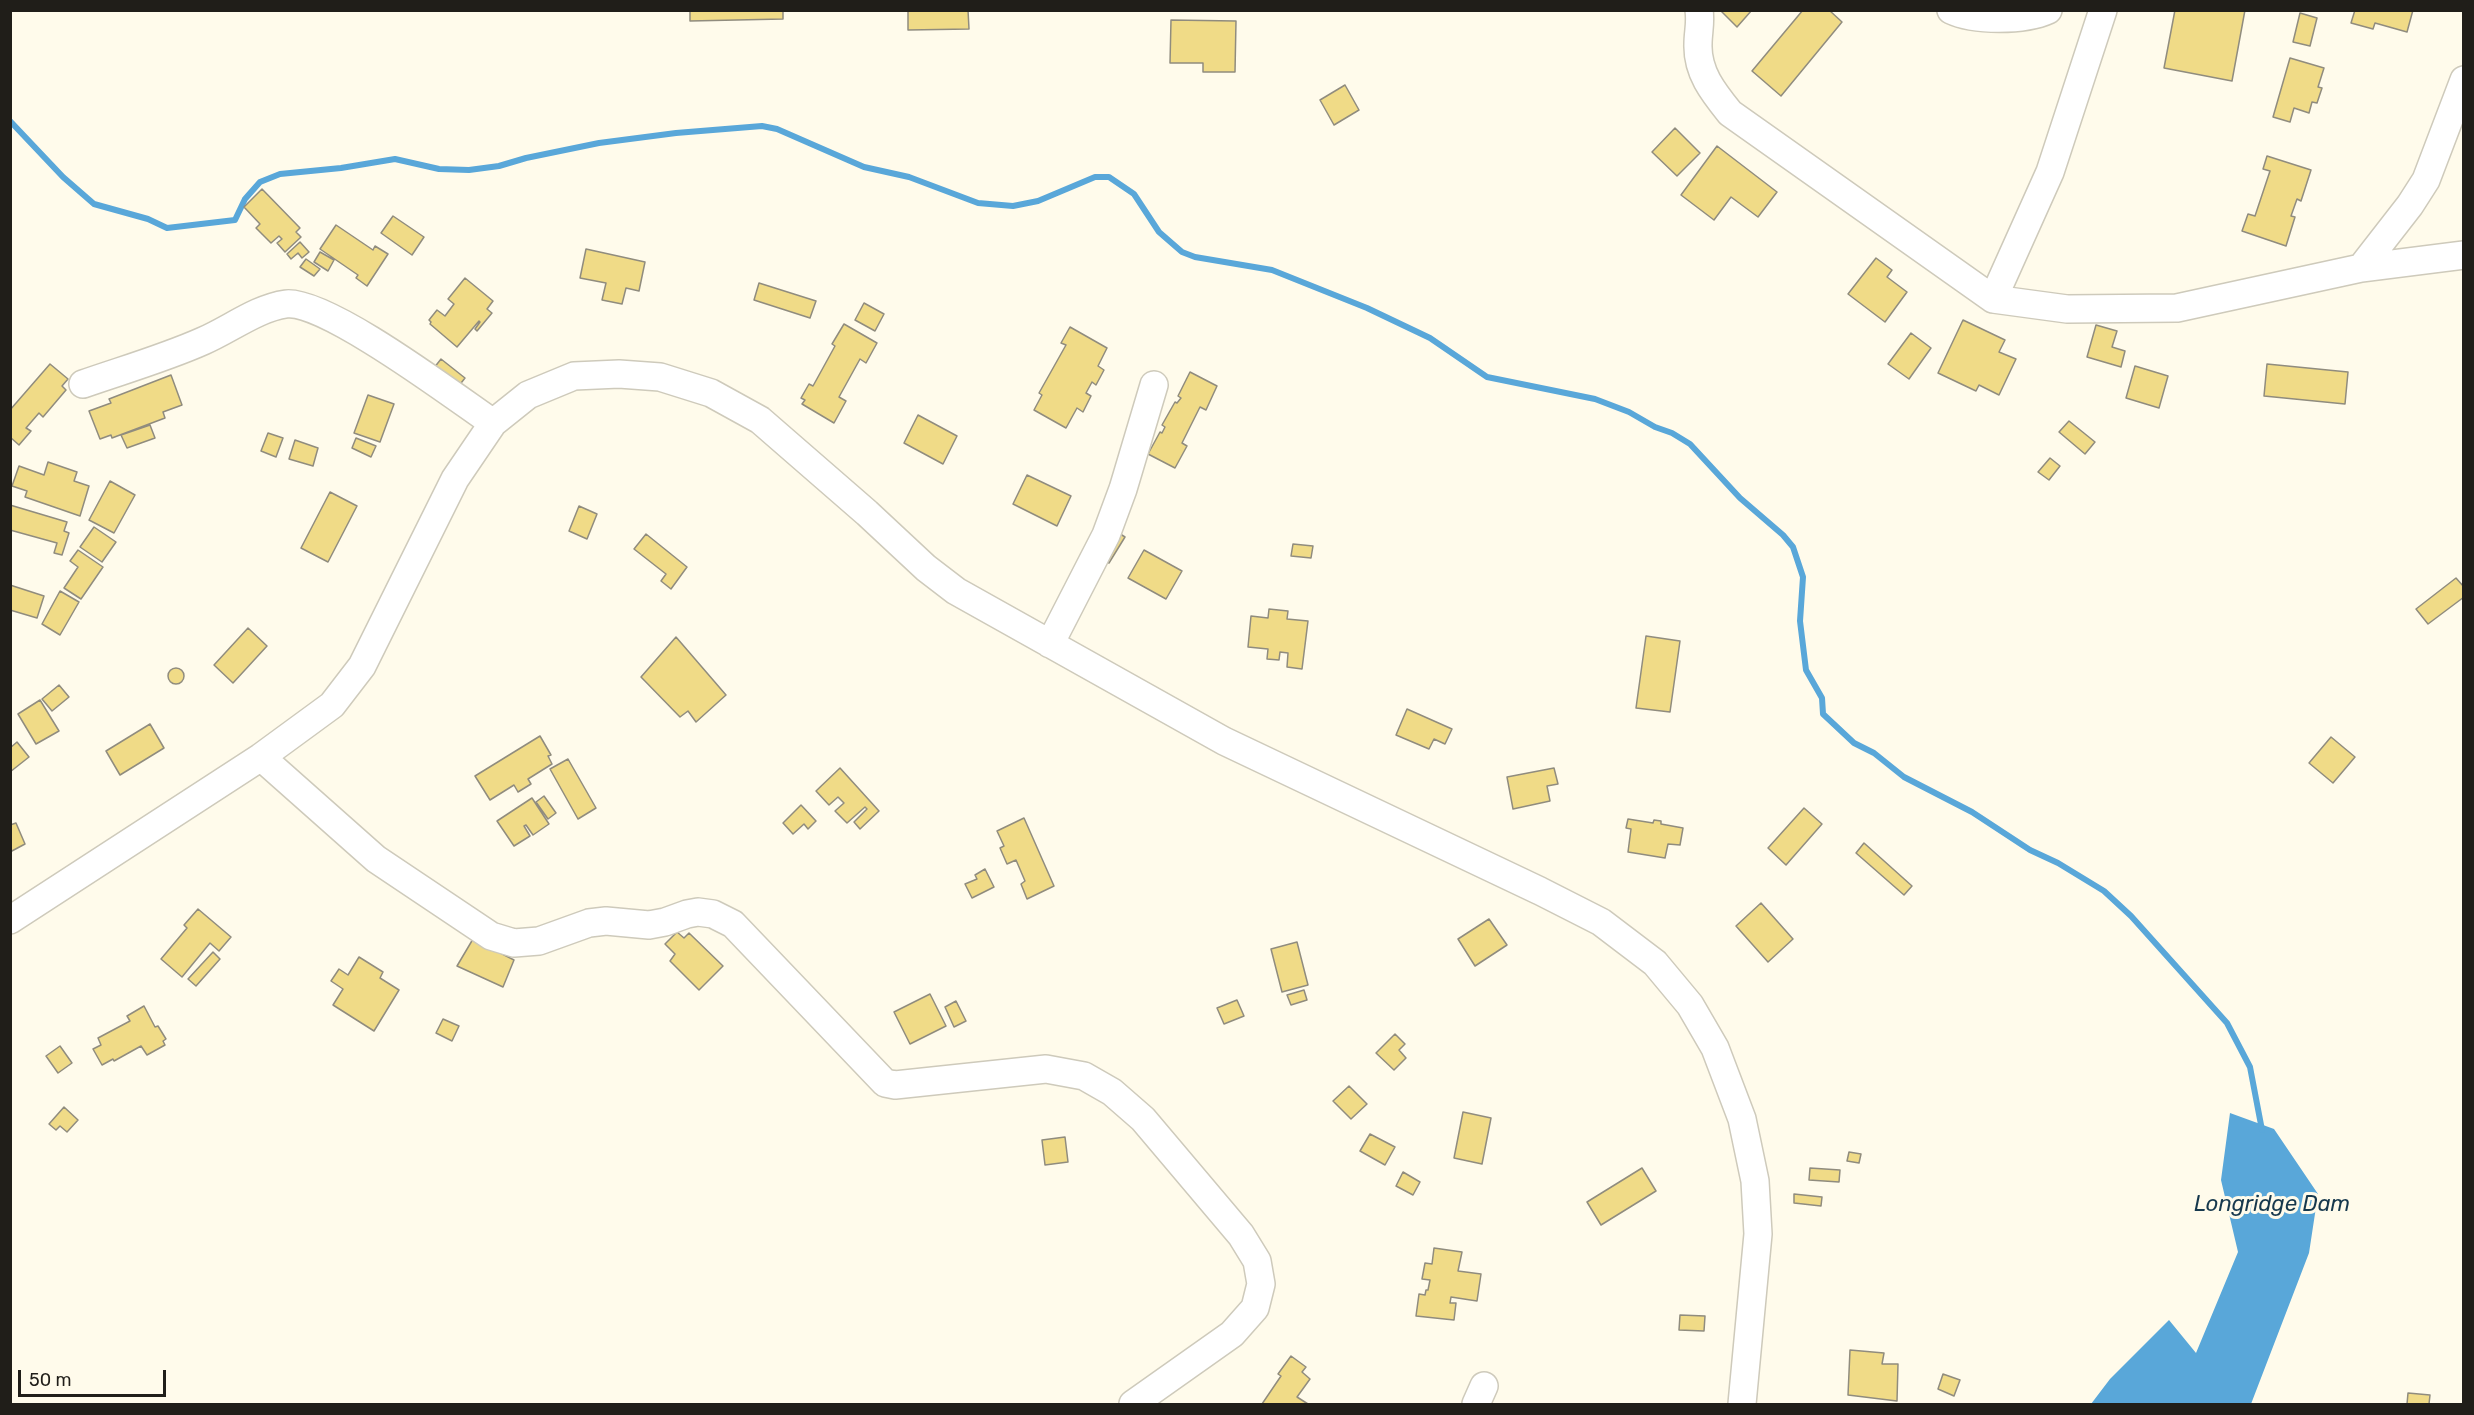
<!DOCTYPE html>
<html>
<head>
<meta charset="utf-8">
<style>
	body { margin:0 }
	#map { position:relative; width:2474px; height:1415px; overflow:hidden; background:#fffbeb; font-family:Rubik,sans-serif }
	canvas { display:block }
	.frame { position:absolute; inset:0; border:12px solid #201e19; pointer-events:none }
	.scale { position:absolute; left:18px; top:1370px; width:148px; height:27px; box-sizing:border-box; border:3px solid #201e19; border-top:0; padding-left:8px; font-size:18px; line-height:21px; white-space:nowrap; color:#201e19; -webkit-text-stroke:4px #fffbeb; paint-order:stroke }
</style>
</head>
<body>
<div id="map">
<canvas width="2474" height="1415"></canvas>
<div class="frame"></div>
<div class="scale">50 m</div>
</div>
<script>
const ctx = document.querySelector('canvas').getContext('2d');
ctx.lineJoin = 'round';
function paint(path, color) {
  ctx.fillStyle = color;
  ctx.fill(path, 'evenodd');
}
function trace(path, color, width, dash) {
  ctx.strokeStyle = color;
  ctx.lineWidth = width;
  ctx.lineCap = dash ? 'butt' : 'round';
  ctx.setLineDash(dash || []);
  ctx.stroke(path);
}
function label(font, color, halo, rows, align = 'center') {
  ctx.font = font + ' Rubik,sans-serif';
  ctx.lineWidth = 6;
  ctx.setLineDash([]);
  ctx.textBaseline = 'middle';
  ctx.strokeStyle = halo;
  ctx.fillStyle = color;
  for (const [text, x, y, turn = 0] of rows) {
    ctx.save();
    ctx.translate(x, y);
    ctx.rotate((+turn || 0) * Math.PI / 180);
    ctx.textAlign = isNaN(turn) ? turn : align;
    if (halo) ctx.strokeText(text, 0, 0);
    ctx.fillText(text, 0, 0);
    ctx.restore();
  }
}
paint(new Path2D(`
	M 2230,1113 L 2274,1129 L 2318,1194 L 2309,1253 L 2251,1404 L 2091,1404 L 2110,1379 L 2169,1320 L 2196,1353 L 2238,1252 L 2221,1180 Z`), '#59a7d9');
trace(new Path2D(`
	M 10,121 L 63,177 L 94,204 L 148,219 L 167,228 L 235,220 L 245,199 L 260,182 L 280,174 L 341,168 L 395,159 L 439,169 L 469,170 L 499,166 L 526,158 L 599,143 L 676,133 L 762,126 L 777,129 L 864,167 L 909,177 L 978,203 L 1013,206 L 1038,201 L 1095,177 L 1109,177 L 1134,194 L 1159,232 L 1182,252 L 1195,257 L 1272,270 L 1367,308 L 1430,338 L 1487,377 L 1595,399 L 1629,412 L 1655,427 L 1672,433 L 1690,444 L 1740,498 L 1783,535 L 1793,547 L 1803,577 L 1800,621 L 1806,670 L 1822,698 L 1823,714 L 1854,743 L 1874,753 L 1904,777 L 1972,812 L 2030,850 L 2058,863 L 2104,891 L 2131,916 L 2227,1023 L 2250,1067 L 2262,1130`), '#59a7d9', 6);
const building = new Path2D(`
	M 690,10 L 783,10 L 783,19 L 690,21 Z
	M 908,10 L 968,10 L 969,29 L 908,30 Z
	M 1720,10 L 1752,10 L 1737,27 Z
	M 1803,10 L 1829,10 L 1842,22 L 1781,96 L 1752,71 Z
	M 2175,10 L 2245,10 L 2232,81 L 2164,68 Z
	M 2355,10 L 2413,10 L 2407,32 L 2375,23 L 2373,29 L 2351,23 Z
	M 2300,13 L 2317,18 L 2310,46 L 2293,42 Z
	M 1171,20 L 1236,21 L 1235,72 L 1203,72 L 1203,63 L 1170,63 Z
	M 2290,58 L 2324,68 L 2318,87 L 2322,88 L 2317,103 L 2312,102 L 2309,113 L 2294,108 L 2290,122 L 2273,117 Z
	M 1345,85 L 1359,110 L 1334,125 L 1320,100 Z
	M 1675,128 L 1700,153 L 1677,176 L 1652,152 Z
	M 1717,146 L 1777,192 L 1758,217 L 1731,197 L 1714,220 L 1681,195 Z
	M 2267,156 L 2311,170 L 2301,201 L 2297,199 L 2291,216 L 2295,217 L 2286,246 L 2242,231 L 2248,214 L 2255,216 L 2270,171 L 2263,169 Z
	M 262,189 L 300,228 L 296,232 L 301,237 L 285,252 L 277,243 L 282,239 L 279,236 L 271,243 L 256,228 L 260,224 L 244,207 Z
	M 393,216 L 424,237 L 412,255 L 381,233 Z
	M 336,225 L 373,250 L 375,246 L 388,254 L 367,286 L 356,278 L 358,275 L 320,249 Z
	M 300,242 L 309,252 L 302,258 L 298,253 L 291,259 L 287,254 Z
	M 586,249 L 645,262 L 639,291 L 626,288 L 622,304 L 602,300 L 606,283 L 580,278 Z
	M 320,252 L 334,260 L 328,271 L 314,262 Z
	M 1876,258 L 1892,270 L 1887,277 L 1907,292 L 1885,322 L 1848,294 Z
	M 306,259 L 320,269 L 314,276 L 300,267 Z
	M 465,278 L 493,301 L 487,309 L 492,313 L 477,331 L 475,329 L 480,322 L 479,321 L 457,347 L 430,324 L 431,322 L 429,320 L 437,310 L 445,316 L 454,304 L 448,299 Z
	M 759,283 L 816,301 L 810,318 L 754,300 Z
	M 864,303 L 884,314 L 875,331 L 855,320 Z
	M 1963,320 L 2005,340 L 1999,352 L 2016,359 L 1999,395 L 1979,385 L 1976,391 L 1938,373 Z
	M 844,324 L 877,343 L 866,363 L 860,359 L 839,397 L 846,401 L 834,423 L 802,404 L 805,400 L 801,398 L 809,384 L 813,386 L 835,346 L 832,344 Z
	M 2096,325 L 2117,331 L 2112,347 L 2125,351 L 2121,367 L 2087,357 Z
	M 1070,327 L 1107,348 L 1098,366 L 1104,370 L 1096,385 L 1092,382 L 1086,393 L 1091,396 L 1083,412 L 1077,408 L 1066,428 L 1034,410 L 1042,395 L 1039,393 L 1066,345 L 1061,343 Z
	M 1911,333 L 1931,348 L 1909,379 L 1888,364 Z
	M 441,359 L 465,378 L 454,392 L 430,373 Z
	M 50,364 L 68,379 L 62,386 L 66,390 L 43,417 L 39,413 L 26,428 L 31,431 L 19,445 L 10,437 L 10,410 Z
	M 2267,364 L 2348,372 L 2345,404 L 2264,396 Z
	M 2135,366 L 2168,376 L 2159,408 L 2126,398 Z
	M 1190,372 L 1217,386 L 1206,410 L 1200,407 L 1182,443 L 1187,446 L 1175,468 L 1148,454 L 1160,432 L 1162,433 L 1165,427 L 1162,425 L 1175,402 L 1177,403 L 1181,398 L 1178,396 Z
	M 171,375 L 182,405 L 163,412 L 165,418 L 112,438 L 111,435 L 100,439 L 89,411 L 111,403 L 109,399 Z
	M 368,395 L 394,404 L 380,442 L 354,433 Z
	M 918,415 L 957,436 L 943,464 L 904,443 Z
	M 2069,421 L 2095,442 L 2085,454 L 2059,432 Z
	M 150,425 L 155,438 L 127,448 L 121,435 Z
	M 268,433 L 283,438 L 276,457 L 261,451 Z
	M 356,438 L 376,446 L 371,457 L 352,448 Z
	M 295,440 L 318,448 L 313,466 L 289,459 Z
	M 2050,458 L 2060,466 L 2049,480 L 2038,472 Z
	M 48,462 L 77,472 L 74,481 L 89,486 L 80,516 L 25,497 L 27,491 L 12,486 L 19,466 L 44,475 Z
	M 1027,475 L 1071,496 L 1057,526 L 1013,504 Z
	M 110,481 L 135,495 L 114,533 L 89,520 Z
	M 330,492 L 357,506 L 328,562 L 301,548 Z
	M 10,505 L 67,522 L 64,531 L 69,533 L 62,555 L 54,553 L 57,543 L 10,530 Z
	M 579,506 L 597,514 L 587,539 L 569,531 Z
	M 1108,526 L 1125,537 L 1109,563 L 1092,552 Z
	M 94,527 L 116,542 L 102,562 L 80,547 Z
	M 646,534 L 687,567 L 671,589 L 661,581 L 666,574 L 634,549 Z
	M 1293,544 L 1313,546 L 1311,558 L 1291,556 Z
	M 78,550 L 103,567 L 81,599 L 64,588 L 78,567 L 70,561 Z
	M 1144,550 L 1182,571 L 1166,599 L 1128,578 Z
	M 2456,578 L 2464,587 L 2464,597 L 2428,624 L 2416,609 Z
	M 10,585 L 44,596 L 37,618 L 10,610 Z
	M 60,591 L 79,602 L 60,635 L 42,624 Z
	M 1269,609 L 1288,611 L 1287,619 L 1308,621 L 1302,669 L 1287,667 L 1288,653 L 1280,652 L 1279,660 L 1267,659 L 1268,649 L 1248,647 L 1251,616 L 1268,618 Z
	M 248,628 L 267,646 L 233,683 L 214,665 Z
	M 1646,636 L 1680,641 L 1670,712 L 1636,708 Z
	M 676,637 L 726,695 L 696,722 L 688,711 L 680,717 L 641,677 Z
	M168 676a8 8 0 1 1 16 0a8 8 0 1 1-16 0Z
	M 59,685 L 69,697 L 52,711 L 42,699 Z
	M 40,700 L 59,731 L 36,744 L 18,714 Z
	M 1407,709 L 1452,729 L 1445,744 L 1434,739 L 1429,749 L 1396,735 Z
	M 150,724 L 164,748 L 120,775 L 106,751 Z
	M 540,736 L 551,755 L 548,756 L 552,764 L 528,779 L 531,784 L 518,792 L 514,785 L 490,800 L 475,776 Z
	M 2331,737 L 2355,757 L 2333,783 L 2309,763 Z
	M 17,742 L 29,757 L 10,772 L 10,748 Z
	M 568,759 L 596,808 L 578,819 L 550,769 Z
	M 840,768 L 879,811 L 860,829 L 854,822 L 867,809 L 865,807 L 847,823 L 835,811 L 844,803 L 838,797 L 829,805 L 816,791 Z
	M 1554,768 L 1558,784 L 1547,786 L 1550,801 L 1513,809 L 1507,777 Z
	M 544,796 L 556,813 L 548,819 L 536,802 Z
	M 532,798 L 549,824 L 533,835 L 526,825 L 524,826 L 530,836 L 514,846 L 497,821 Z
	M 801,805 L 816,821 L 808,829 L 804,824 L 793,834 L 783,823 Z
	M 1804,808 L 1822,824 L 1786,865 L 1768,848 Z
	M 1024,818 L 1054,886 L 1027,899 L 1021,884 L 1025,881 L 1016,860 L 1007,864 L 1000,848 L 1004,846 L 997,831 Z
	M 1628,819 L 1653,823 L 1654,820 L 1661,821 L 1661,824 L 1683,828 L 1680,845 L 1668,844 L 1665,858 L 1628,852 L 1631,829 L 1626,828 Z
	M 16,823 L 25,844 L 10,852 L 10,825 Z
	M 1864,843 L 1912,886 L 1904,895 L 1856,853 Z
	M 985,869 L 994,887 L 972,898 L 965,884 L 977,879 L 975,875 Z
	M 1761,903 L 1793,939 L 1768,962 L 1736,926 Z
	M 198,909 L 231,937 L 219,951 L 210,943 L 182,977 L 161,959 L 187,928 L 184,925 Z
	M 1489,919 L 1507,945 L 1475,966 L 1458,939 Z
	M 677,932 L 684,938 L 689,933 L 723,966 L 699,990 L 670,961 L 675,954 L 665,944 Z
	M 473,939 L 514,960 L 503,987 L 457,966 Z
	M 1297,942 L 1308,985 L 1282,992 L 1271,949 Z
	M 213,952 L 220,959 L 196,986 L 188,979 Z
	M 359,957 L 383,972 L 380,978 L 399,990 L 374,1031 L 333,1005 L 343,989 L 331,981 L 339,969 L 348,975 Z
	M 1304,990 L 1307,1000 L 1291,1005 L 1287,995 Z
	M 930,994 L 946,1026 L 910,1044 L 894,1012 Z
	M 1237,1000 L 1244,1016 L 1224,1024 L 1217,1008 Z
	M 956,1001 L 966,1021 L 954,1027 L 945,1007 Z
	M 144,1006 L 155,1027 L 158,1026 L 166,1039 L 163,1041 L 165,1045 L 147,1055 L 141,1046 L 114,1061 L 113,1059 L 102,1065 L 93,1049 L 101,1045 L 98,1038 L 130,1021 L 127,1016 Z
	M 443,1019 L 459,1026 L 452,1041 L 436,1033 Z
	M 1395,1034 L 1405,1044 L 1399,1050 L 1406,1058 L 1394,1070 L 1376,1053 Z
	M 60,1046 L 72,1063 L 58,1073 L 46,1056 Z
	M 1349,1086 L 1367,1104 L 1351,1119 L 1333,1101 Z
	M 64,1107 L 78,1120 L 67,1132 L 60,1126 L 56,1130 L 49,1124 Z
	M 1463,1112 L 1491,1118 L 1482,1164 L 1454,1158 Z
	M 1370,1134 L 1395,1147 L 1385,1165 L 1360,1151 Z
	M 1065,1137 L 1068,1162 L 1045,1165 L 1042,1140 Z
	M 1849,1152 L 1861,1154 L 1859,1163 L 1847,1161 Z
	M 1642,1168 L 1656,1191 L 1601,1225 L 1587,1202 Z
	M 1810,1168 L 1840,1170 L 1839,1182 L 1809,1180 Z
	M 1403,1172 L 1420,1182 L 1413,1195 L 1396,1186 Z
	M 1794,1194 L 1822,1197 L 1821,1206 L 1794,1203 Z
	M 1434,1248 L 1462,1252 L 1458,1271 L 1481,1274 L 1477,1301 L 1451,1297 L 1450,1303 L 1456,1303 L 1454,1320 L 1416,1316 L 1419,1294 L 1425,1295 L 1426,1290 L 1428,1290 L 1430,1280 L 1422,1279 L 1425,1263 L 1432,1264 Z
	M 1680,1315 L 1705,1316 L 1704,1331 L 1679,1330 Z
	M 1850,1350 L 1884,1353 L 1882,1364 L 1898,1364 L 1897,1401 L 1848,1395 Z
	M 1291,1356 L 1306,1367 L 1302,1372 L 1310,1379 L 1297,1397 L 1308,1404 L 1262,1404 L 1281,1376 L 1278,1374 Z
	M 1943,1374 L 1960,1380 L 1954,1396 L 1938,1389 Z
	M 2408,1393 L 2430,1395 L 2429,1404 L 2407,1404 Z`);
paint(building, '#f0db87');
trace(building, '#908c7e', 1.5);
const minor = new Path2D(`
	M 1699,10 C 1701,23 1698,32 1698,44 C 1697,72 1713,92 1730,113 L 1993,299 L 2067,309 L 2177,308 L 2361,268 L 2464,255
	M 1951,10 C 1974,21 2024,21 2048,10
	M 2361,268 L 2410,205 L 2426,180 L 2464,80
	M 1993,299 L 2050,172 L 2103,10
	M 83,384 C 123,370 165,358 203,341 C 229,330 257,308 286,304 C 325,299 455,397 493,423
	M 1050,644 L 1106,535 L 1123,489 L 1154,385
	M 261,757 L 376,859 L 491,936 L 514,943 L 539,941 L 589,923 L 606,921 L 649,925 L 665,922 L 687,914 L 698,912 L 713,914 L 733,924 L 885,1083 L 895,1085 L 1046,1069 L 1084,1076 L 1112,1092 L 1143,1119 L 1241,1235 L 1257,1261 L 1261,1284 L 1255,1308 L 1232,1334 L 1133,1404
	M 10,920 L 261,757 L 332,705 L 362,666 L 455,479 L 493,423 L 528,395 L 574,376 L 619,374 L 660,377 L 711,393 L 760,420 L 867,513 L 926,568 L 956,591 L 1224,741 L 1540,891 L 1601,922 L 1655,963 L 1690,1005 L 1715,1048 L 1742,1119 L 1755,1181 L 1758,1234 L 1742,1404
	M 1476,1404 L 1484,1386`);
trace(minor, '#cecabb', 30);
trace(minor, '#fff', 27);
label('italic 22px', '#16384d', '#fffbeb', [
	["Longridge Dam",2272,1205]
]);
</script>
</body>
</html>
